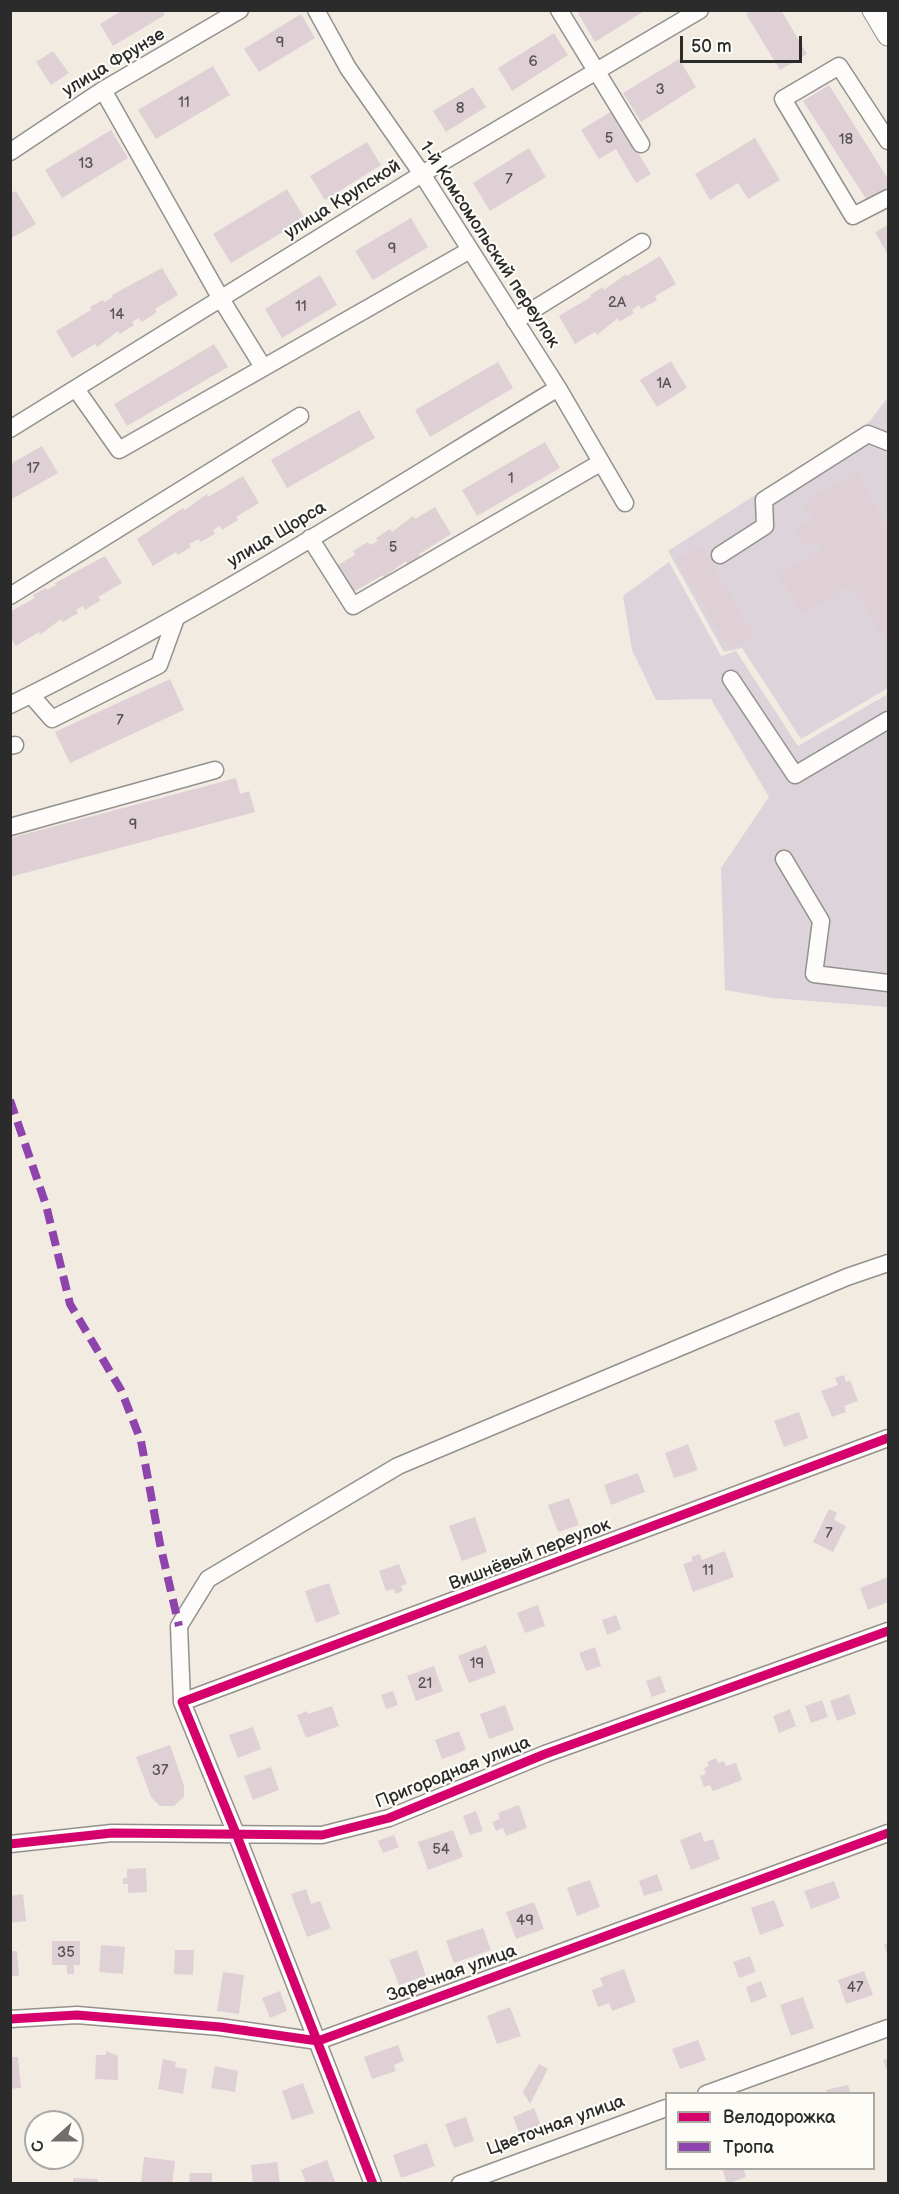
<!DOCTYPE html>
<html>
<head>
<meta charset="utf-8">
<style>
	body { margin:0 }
	#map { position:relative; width:899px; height:2194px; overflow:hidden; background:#f2ebe2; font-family:"Balsamiq Sans",sans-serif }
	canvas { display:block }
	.frame { position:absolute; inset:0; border:12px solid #2b2b2b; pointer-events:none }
	.legend { position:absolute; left:665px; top:2092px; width:210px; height:78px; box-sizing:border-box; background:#fdfcf7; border:2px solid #a9a8a5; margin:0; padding:8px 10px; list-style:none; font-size:18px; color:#2b2b2b }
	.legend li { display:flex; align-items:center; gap:12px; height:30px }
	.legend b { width:30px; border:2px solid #a9a8a5 }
	.north { position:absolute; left:24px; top:2110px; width:60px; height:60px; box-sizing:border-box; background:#fdfcf7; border:2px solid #a9a8a5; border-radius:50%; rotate:249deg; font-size:16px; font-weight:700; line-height:24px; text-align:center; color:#2b2b2b }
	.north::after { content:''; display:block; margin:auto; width:21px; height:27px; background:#716e6b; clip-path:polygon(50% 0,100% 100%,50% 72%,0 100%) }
	.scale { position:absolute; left:680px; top:36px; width:122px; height:27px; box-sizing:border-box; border:3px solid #2b2b2b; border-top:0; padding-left:8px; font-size:18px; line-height:21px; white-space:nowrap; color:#2b2b2b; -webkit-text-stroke:4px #fdfcf7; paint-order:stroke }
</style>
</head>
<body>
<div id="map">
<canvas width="899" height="2194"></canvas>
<div class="frame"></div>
<ul class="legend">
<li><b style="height:8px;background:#d6006c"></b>Велодорожка</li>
<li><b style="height:8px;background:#8e44ad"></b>Тропа</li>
</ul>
<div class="north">С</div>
<div class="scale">50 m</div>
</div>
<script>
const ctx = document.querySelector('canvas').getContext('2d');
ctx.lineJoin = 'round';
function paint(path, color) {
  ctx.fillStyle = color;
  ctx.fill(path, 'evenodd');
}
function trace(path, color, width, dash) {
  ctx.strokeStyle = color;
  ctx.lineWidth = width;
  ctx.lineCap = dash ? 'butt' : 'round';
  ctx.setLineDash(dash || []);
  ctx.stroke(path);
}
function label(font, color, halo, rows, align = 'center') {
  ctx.font = font + ' "Balsamiq Sans",sans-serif';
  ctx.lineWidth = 4.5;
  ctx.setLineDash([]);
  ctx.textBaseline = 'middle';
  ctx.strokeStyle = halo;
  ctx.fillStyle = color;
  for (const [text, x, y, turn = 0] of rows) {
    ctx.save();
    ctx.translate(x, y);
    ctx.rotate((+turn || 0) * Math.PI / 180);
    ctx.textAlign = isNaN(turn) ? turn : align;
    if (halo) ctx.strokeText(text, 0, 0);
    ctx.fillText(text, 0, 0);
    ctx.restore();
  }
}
paint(new Path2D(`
	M 888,397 L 888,688 L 801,739 L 742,648 L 724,652 L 668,551 L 869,422 Z
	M 669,562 L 721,656 L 736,651 L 798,746 L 888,694 L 888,1007 L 772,998 L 725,990 L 721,868 L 769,797 L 711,699 L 656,700 L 632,650 L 623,596 Z`), '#ddd3db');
paint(new Path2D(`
	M 123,10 L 162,10 L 165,15 L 113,46 L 100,24 Z
	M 583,10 L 646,10 L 595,42 L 578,13 Z
	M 752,10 L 781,10 L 807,54 L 780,70 L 746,14 Z
	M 301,14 L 315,38 L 259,72 L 244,49 Z
	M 554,33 L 568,55 L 512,91 L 498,68 Z
	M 53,51 L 69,73 L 51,85 L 36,62 Z
	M 679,59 L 696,87 L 641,122 L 623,93 Z
	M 213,66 L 230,95 L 156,139 L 138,110 Z
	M 829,85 L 888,179 L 888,189 L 868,202 L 803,101 Z
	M 473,87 L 486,107 L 446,132 L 433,111 Z
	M 612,111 L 651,174 L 636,183 L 616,149 L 599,159 L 581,130 Z
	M 111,130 L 128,158 L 62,198 L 45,170 Z
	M 755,138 L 780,180 L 748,199 L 738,183 L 710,200 L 695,174 Z
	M 367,142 L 381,165 L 325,200 L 310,176 Z
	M 529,148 L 546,177 L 490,211 L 473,183 Z
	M 287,189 L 305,219 L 231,263 L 213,234 Z
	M 16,191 L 36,224 L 10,239 L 10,194 Z
	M 411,218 L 428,247 L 373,280 L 355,251 Z
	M 888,225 L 888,255 L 875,232 Z
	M 660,256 L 676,284 L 655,296 L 657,300 L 641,309 L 639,305 L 632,310 L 634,313 L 619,322 L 618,318 L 597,335 L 595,332 L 575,344 L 559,316 L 591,297 L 590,295 L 603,287 L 604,290 L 626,274 L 627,276 Z
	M 162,268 L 178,295 L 155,309 L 157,312 L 142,322 L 139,318 L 132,322 L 134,325 L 120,334 L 118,331 L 97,347 L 95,344 L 72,358 L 56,331 L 91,310 L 90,307 L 103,300 L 104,302 L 113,297 L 112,295 Z
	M 320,275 L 337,305 L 282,338 L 265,309 Z
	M 214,344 L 228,367 L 127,426 L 114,404 Z
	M 671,361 L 687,388 L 657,407 L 640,380 Z
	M 498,362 L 513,388 L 430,437 L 415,410 Z
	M 359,410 L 375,438 L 287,488 L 271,460 Z
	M 545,442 L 560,468 L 477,516 L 462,490 Z
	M 42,446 L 58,473 L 10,500 L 10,464 Z
	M 856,471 L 888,526 L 888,647 L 851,585 L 802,614 L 778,574 L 823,548 L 819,541 L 807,548 L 795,528 L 812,518 L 803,503 Z
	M 243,476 L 259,503 L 236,517 L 238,520 L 222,530 L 220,526 L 213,530 L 215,534 L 200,542 L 199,539 L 189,544 L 191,547 L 178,555 L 176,552 L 153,566 L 137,539 L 183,508 L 185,510 L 207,494 L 208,497 Z
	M 435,507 L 451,534 L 419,554 L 420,556 L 407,564 L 406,561 L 384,577 L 383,575 L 350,594 L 334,567 L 355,555 L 353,551 L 368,542 L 370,545 L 378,541 L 376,538 L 390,529 L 392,532 L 413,516 L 415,519 Z
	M 700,545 L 754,635 L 730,649 L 676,560 Z
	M 105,556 L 122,583 L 98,597 L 101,600 L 85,610 L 83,606 L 76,610 L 78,613 L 63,622 L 61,619 L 40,635 L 39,632 L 16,646 L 10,637 L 10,612 L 35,598 L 33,595 L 46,588 L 47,590 L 56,585 L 55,583 Z
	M 170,679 L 184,710 L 70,763 L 55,732 Z
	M 236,778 L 240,794 L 249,791 L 255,812 L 10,877 L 10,838 Z
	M 844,1375 L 846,1382 L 850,1380 L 858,1401 L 844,1406 L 846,1412 L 832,1417 L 821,1391 L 838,1385 L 835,1378 Z
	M 799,1412 L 808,1438 L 784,1447 L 774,1421 Z
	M 688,1444 L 698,1470 L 674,1478 L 665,1453 Z
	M 638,1473 L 645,1492 L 611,1505 L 604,1485 Z
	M 569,1498 L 579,1525 L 558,1532 L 548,1505 Z
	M 829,1509 L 837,1513 L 834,1520 L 846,1526 L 833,1552 L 813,1542 Z
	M 475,1517 L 487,1552 L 462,1561 L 449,1526 Z
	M 725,1551 L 734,1577 L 693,1592 L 683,1564 L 693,1561 L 691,1557 L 700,1554 L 702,1560 Z
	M 399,1564 L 407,1584 L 401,1586 L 403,1591 L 395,1594 L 394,1589 L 386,1591 L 379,1571 Z
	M 888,1577 L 888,1602 L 868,1610 L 860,1588 Z
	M 329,1583 L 340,1614 L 316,1623 L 305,1591 Z
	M 538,1605 L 545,1626 L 525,1633 L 517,1613 Z
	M 616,1615 L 621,1629 L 607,1635 L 602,1620 Z
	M 486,1645 L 496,1673 L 469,1683 L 458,1656 Z
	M 595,1647 L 601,1666 L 586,1671 L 579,1653 Z
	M 434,1666 L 443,1691 L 416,1701 L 407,1676 Z
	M 660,1676 L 666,1692 L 652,1697 L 646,1681 Z
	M 393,1691 L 398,1705 L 386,1709 L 381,1695 Z
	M 849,1694 L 856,1714 L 837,1721 L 830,1701 Z
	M 822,1700 L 828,1717 L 811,1723 L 805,1706 Z
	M 505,1705 L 514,1730 L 489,1739 L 480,1714 Z
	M 332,1706 L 339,1726 L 306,1738 L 297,1715 L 307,1711 L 308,1714 Z
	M 790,1709 L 796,1726 L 779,1733 L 773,1716 Z
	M 253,1727 L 261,1749 L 238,1758 L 229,1735 Z
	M 459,1731 L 466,1750 L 442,1759 L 435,1740 Z
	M 170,1745 L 184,1785 L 184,1797 L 174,1806 L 160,1806 L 151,1797 L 136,1757 Z
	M 716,1758 L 718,1763 L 724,1761 L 726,1766 L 736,1763 L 742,1780 L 713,1791 L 710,1785 L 704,1787 L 700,1776 L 706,1774 L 704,1768 L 709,1766 L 707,1762 Z
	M 271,1767 L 279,1790 L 253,1800 L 244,1776 Z
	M 519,1805 L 527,1828 L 506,1836 L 503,1828 L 496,1831 L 492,1822 L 500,1819 L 498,1813 Z
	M 476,1811 L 483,1831 L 470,1835 L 463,1816 Z
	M 453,1830 L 463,1857 L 428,1870 L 418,1842 Z
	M 701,1832 L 704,1842 L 713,1839 L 720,1859 L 691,1870 L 680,1840 Z
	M 394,1835 L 399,1847 L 383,1853 L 378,1841 Z
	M 146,1868 L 147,1892 L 128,1893 L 128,1884 L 123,1884 L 123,1878 L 127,1878 L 127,1869 Z
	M 657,1874 L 663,1890 L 644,1896 L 639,1881 Z
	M 590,1880 L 600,1907 L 577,1916 L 567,1888 Z
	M 834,1881 L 840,1898 L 811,1909 L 804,1891 Z
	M 306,1889 L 311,1904 L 320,1901 L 331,1928 L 307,1937 L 291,1894 Z
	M 23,1894 L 26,1921 L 10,1923 L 10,1896 Z
	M 774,1900 L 784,1926 L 760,1935 L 751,1908 Z
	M 534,1902 L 544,1929 L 516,1939 L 506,1912 Z
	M 483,1928 L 491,1950 L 454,1963 L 446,1941 Z
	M 52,1941 L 80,1941 L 80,1965 L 74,1965 L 74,1974 L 67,1974 L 67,1965 L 52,1965 Z
	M 888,1943 L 888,1958 L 884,1945 Z
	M 101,1945 L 125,1947 L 123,1974 L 99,1972 Z
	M 175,1950 L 194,1950 L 193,1975 L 174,1974 Z
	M 417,1950 L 426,1976 L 399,1985 L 389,1960 Z
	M 10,1951 L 17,1951 L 19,1976 L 10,1976 Z
	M 750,1956 L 756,1972 L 739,1978 L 733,1962 Z
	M 624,1969 L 636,2002 L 612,2011 L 609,2003 L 598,2007 L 592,1990 L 603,1986 L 600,1978 Z
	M 864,1971 L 873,1995 L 846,2004 L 838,1980 Z
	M 223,1972 L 244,1975 L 239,2014 L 217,2011 Z
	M 761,1981 L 767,1997 L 751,2003 L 746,1987 Z
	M 280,1991 L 287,2011 L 270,2018 L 262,1998 Z
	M 803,1997 L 814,2028 L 791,2036 L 780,2005 Z
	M 510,2007 L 521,2036 L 497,2044 L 487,2016 Z
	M 698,2040 L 706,2060 L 680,2069 L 672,2049 Z
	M 398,2045 L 404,2061 L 394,2065 L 396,2071 L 372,2079 L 364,2057 Z
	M 106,2051 L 118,2056 L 118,2080 L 95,2079 L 96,2055 L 106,2055 Z
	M 10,2057 L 18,2057 L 21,2088 L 10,2089 Z
	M 888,2058 L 888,2073 L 883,2060 Z
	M 163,2059 L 176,2062 L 175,2067 L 187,2069 L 183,2094 L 158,2089 Z
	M 539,2064 L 548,2069 L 530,2104 L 523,2092 Z
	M 215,2066 L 238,2071 L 235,2092 L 211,2088 Z
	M 303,2083 L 314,2113 L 292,2120 L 282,2091 Z
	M 848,2085 L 851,2094 L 827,2094 L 826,2090 Z
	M 534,2108 L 542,2129 L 521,2138 L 513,2117 Z
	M 466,2117 L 474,2141 L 454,2148 L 445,2124 Z
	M 29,2136 L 36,2136 L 36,2152 L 29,2152 Z
	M 427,2143 L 435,2166 L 401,2178 L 393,2155 Z
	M 144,2157 L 175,2161 L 172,2184 L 141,2184 Z
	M 327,2160 L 336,2184 L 306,2184 L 301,2170 Z
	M 277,2162 L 280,2184 L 253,2184 L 251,2165 Z
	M 722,2168 L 743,2168 L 746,2177 L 727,2184 Z
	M 190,2173 L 212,2173 L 212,2184 L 189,2184 Z
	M 73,2178 L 98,2179 L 98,2184 L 73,2184 Z`), '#dfd0d6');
const minor = new Path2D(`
	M 316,10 L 348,68 L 422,174 L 558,388 L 625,503
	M 559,10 L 641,144
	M 103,90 L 221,299 L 263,367
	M 888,141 L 839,66 L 783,99 L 853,216 L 888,198
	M 10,152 L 103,90 L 240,10
	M 515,321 L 642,242
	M 76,389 L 119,450 L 470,250
	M 10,429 L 422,174 L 700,10
	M 310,538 L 353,606 L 600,463
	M 720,555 L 765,526 L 764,500 L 868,434 L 888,442
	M 10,596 L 300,416
	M 731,679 L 795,775 L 888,720
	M 31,695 L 52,719 L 159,665 L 176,618
	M 10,705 C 200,612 378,497 558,388
	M 10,746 L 15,745
	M 10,827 L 215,770
	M 784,859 L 821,921 L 814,974 L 888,983
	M 182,1702 L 888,1438
	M 10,1844 L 112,1833 L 322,1835 L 389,1818 L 545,1754 L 888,1631
	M 10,2019 L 77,2015 L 220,2027 L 318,2041 L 888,1833
	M 706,2094 L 888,2028
	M 373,2184 L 237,1836 L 182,1702 L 179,1626 L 208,1579 L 398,1466 L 847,1277 L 888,1263
	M 460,2184 L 666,2108`);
const major = new Path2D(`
	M 873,10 L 888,35`);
trace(minor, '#94918d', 19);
trace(major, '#94918d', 23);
trace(minor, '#fdfcfb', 16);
trace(major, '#fdfcfb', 21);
trace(new Path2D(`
	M 10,1100 L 46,1205 L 70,1304 L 121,1390 L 141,1441 L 160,1544 L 179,1626`), '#8e44ad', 8, [15, 8]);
trace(new Path2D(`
	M 10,1844 L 112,1833 L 322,1835 L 389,1818 L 545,1754 L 888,1631
	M 10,2019 L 77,2015 L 220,2027 L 318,2041 L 888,1833
	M 373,2184 L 237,1836 L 182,1702 L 888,1438`), '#d6006c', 9);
label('15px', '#585456', null, [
	["9",280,43],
	["6",533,62],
	["3",660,90],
	["11",184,103],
	["8",460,109],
	["5",609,139],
	["18",846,140],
	["13",86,164],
	["7",509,180],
	["9",392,249],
	["2А",617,303],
	["11",301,307],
	["14",117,315],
	["1А",664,384],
	["17",33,469],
	["1",511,479],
	["5",393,548],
	["7",120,721],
	["9",133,825],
	["7",829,1534],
	["11",708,1571],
	["19",477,1664],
	["21",425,1684],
	["37",160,1771],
	["54",441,1850],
	["49",525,1921],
	["35",66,1953],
	["47",855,1988]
]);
label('18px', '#2b2b2b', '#fdfcf7', [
	["улица Фрунзе",114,63,-31],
	["улица Крупской",343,200,-32],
	["1-й Комсомольский переулок",489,245,57],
	["улица Щорса",277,535,-31],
	["Вишнёвый переулок",530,1555,-21],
	["Пригородная улица",453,1773,-22],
	["Заречная улица",452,1974,-20],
	["Цветочная улица",556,2126,-20]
]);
</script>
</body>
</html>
